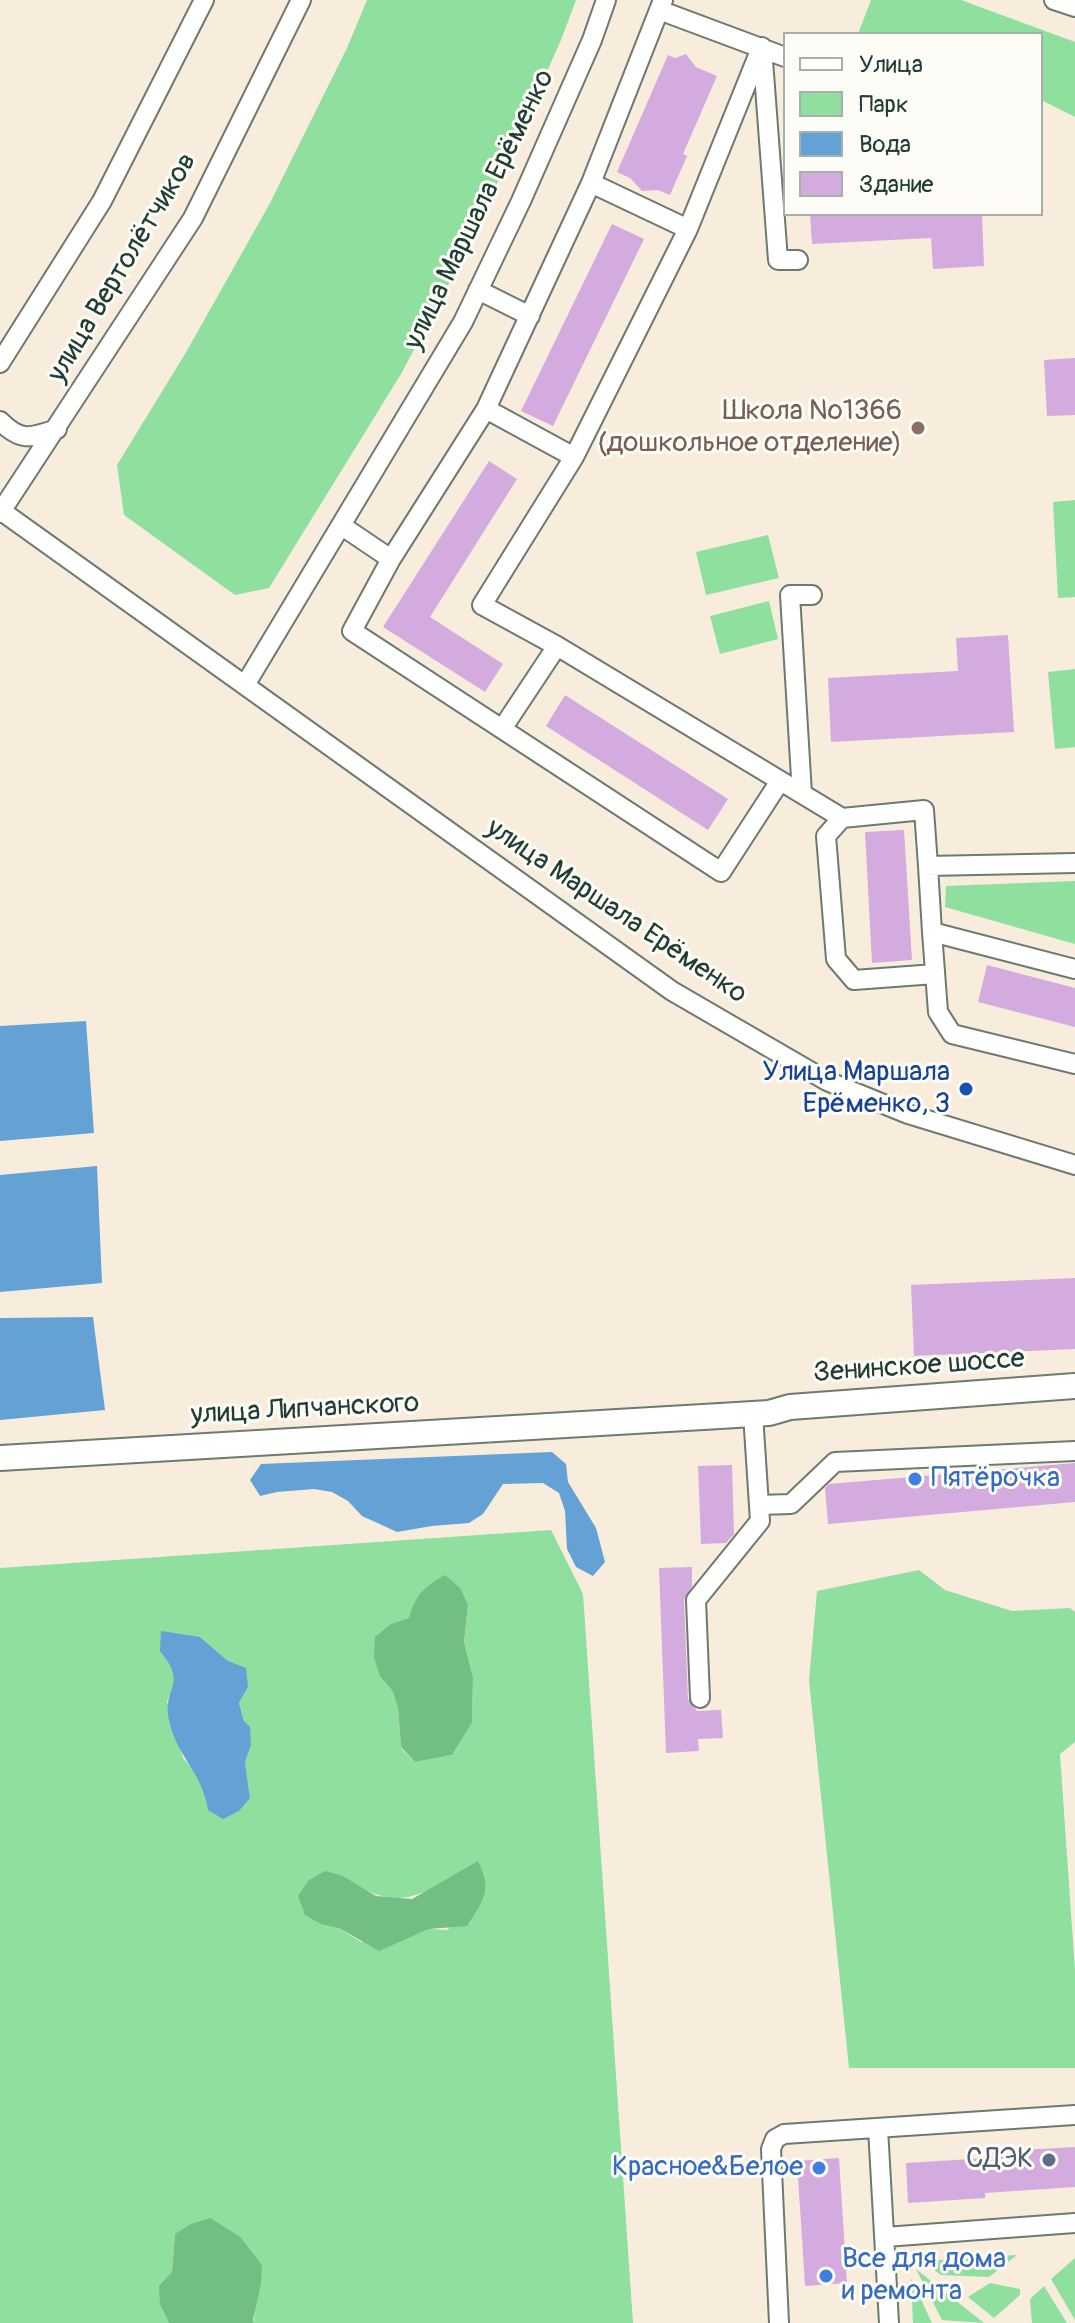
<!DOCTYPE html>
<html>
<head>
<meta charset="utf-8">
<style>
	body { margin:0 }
	#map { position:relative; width:1075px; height:2323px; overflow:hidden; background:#f8eddc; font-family:Pangolin,sans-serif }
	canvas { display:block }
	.legend { position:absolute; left:783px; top:32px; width:260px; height:184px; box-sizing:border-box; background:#fdfcf7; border:2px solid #a4b0a9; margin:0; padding:10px 14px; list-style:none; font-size:24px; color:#1f3d34 }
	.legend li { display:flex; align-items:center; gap:16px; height:40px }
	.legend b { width:40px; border:2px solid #a4b0a9 }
</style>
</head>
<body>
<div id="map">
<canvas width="1075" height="2323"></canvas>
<ul class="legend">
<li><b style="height:10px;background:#fff"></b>Улица</li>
<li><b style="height:22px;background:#8fdf9e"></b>Парк</li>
<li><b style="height:22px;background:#64a2d6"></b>Вода</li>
<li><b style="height:22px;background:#d4abde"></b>Здание</li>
</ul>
</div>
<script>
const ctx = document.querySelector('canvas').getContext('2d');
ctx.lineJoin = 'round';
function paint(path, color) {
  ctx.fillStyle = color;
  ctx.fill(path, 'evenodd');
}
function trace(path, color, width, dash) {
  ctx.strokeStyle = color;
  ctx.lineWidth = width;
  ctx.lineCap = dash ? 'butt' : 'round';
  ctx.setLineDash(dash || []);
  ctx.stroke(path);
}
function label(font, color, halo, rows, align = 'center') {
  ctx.font = font + ' Pangolin,sans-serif';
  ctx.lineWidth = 6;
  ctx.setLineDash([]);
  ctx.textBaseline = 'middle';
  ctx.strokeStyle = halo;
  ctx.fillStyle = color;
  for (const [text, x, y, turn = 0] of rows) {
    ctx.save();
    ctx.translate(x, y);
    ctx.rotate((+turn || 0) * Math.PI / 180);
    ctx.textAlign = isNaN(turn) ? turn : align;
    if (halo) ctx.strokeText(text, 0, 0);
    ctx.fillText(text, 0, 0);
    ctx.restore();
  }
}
paint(new Path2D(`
	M 367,0 L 576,0 L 561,40 L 472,240 L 401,374 L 269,588 L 235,595 L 124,515 L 117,465 L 185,354 L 269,205 L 347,48 Z
	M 871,0 L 961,0 L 1075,42 L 1075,117 L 1041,100 L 1041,34 L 858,34 Z
	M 1075,500 L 1075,597 L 1058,598 L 1053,502 Z
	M 768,535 L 779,578 L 706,595 L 696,552 Z
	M 769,601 L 778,639 L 720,654 L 710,616 Z
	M 1075,669 L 1075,747 L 1055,749 L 1048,672 Z
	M 1075,881 L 1075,944 L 945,907 L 946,886 Z
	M 551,1530 L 583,1594 L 633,2323 L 254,2323 L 255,2301 L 261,2284 L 175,2234 L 172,2272 L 160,2305 L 169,2323 L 0,2323 L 0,1568 ZM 468,1605 L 464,1642 L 473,1677 L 472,1723 L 452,1755 L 415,1762 L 401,1748 L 398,1708 L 392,1690 L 391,1624 ZM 200,1637 L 228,1661 L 248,1687 L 239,1703 L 251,1745 L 245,1762 L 250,1798 L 208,1810 L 205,1790 L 196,1773 L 183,1758 L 167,1701 L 175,1684 L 172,1665 ZM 478,1862 L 448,1930 L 429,1929 L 413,1936 L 361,1942 L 339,1928 L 343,1876 C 401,1918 424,1892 478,1862 Z
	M 919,1570 L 945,1590 L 1012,1611 L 1070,1608 L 1075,1612 L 1075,1742 L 1060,1754 L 1075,1971 L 1075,2068 L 849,2068 L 809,1680 L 817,1591 Z
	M 1017,2255 L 989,2277 L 941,2275 L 922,2261 Z
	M 1075,2258 L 1075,2320 L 1051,2279 Z
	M 916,2269 L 984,2323 L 942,2320 Z
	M 911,2278 L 932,2323 L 913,2323 Z
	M 990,2283 L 1020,2289 L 1020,2295 L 994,2318 L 968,2297 Z
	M 1044,2286 L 1067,2323 L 1032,2323 L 1030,2299 Z`), '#8fdf9e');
paint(new Path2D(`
	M 445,1575 L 460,1588 L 468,1605 L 464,1642 L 473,1677 L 472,1723 L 452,1755 L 415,1762 L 401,1747 L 398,1708 L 392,1690 L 380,1676 L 374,1657 L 375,1637 L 391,1624 L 409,1618 C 416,1594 423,1588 445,1575 Z
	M 478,1861 C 493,1891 483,1901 467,1926 L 429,1929 L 379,1951 L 339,1928 L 321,1924 L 305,1915 L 298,1896 L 309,1880 L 325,1871 L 343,1876 L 376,1896 L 412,1899 Z
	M 210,2218 L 240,2237 L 262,2265 L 261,2284 L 253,2320 L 254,2323 L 169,2323 L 160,2305 L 159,2286 L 172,2272 L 175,2234 L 191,2224 Z`), '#73be85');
paint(new Path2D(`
	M 86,1021 L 94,1133 L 0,1141 L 0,1026 Z
	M 97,1166 L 102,1283 L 0,1292 L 0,1175 Z
	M 93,1317 L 105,1410 L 0,1420 L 0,1318 Z
	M 552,1452 L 566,1464 L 568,1482 L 596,1528 L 605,1562 L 593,1576 L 576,1567 L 567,1549 L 565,1511 L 559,1493 L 543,1483 L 503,1484 L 483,1514 L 469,1523 L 432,1526 L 397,1532 L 362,1516 L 348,1501 L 332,1492 L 314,1489 L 277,1492 L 260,1496 L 250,1480 L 261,1464 Z
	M 161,1631 L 200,1637 L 228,1661 L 246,1668 L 248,1687 L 239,1703 L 244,1721 L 250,1727 L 251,1745 L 245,1762 L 250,1798 L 239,1811 L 223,1819 L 208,1810 C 202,1771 176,1756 169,1720 C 162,1686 189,1686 160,1651 Z`), '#64a2d6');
paint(new Path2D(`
	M 686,54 L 696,67 L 717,76 L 683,154 L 687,156 L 670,195 L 658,190 L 642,191 L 630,178 L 617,172 L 668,55 L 675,58 Z
	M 810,214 L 982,214 L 984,266 L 933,269 L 931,238 L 812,244 Z
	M 612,224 L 644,239 L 553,426 L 521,411 Z
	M 1075,358 L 1075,415 L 1047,416 L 1044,360 Z
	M 489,461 L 517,479 L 430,617 L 503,664 L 485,692 L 383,627 Z
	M 1008,635 L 1014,732 L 831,742 L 828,678 L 958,671 L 956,638 Z
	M 565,695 L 728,799 L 708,830 L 546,726 Z
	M 904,830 L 912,960 L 872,963 L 865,832 Z
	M 987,965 L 1075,988 L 1075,1027 L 978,1002 Z
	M 1075,1278 L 1075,1349 L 914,1356 L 911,1285 Z
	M 1075,1463 L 1075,1502 L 828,1524 L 825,1488 L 829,1484 Z
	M 732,1465 L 734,1534 L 726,1543 L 701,1544 L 698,1466 Z
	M 692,1567 L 692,1586 L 684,1600 L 688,1699 L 697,1711 L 721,1710 L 723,1738 L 698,1739 L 699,1751 L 666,1753 L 659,1568 Z
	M 1075,2147 L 1075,2187 L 985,2193 L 985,2198 L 908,2203 L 906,2163 L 987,2158 L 987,2152 Z
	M 839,2158 L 847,2283 L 805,2286 L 797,2161 Z`), '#d4abde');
const minor = new Path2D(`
	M 663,0 L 591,183 L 688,229 L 574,457 L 482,605 L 557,646 L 842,818
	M 1054,0 L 1075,7
	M 659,10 L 785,57
	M 762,47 L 778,260 L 798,260
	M 688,229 L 759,53
	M 478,290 L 530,316
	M 0,363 L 102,201 L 204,0
	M 486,409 L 574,457
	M 0,421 C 21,442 30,438 57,429
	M 0,510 L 672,991 L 827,1081 L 908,1114 L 1075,1165
	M 0,513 L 193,218 L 301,0
	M 342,526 L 391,559
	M 557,646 L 502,729 L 352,631 L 391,559 L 486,409 L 591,183
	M 245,685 L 463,322 L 521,201 L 592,40 L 606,0
	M 502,729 L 721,872 L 780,781
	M 802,794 L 790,595 L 812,595
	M 1075,863 L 928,866 L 932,932 L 1075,969
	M 928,866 L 924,810 L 842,818 L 826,836 L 836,959 L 854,980 L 935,974
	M 932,932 L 938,1012 L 952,1034 L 1075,1064
	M 759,1505 L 791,1504 L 835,1462 L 1075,1451
	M 700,1698 L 696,1600 L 760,1521 L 753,1414
	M 878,2128 L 889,2323
	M 885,2237 L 1075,2223
	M 779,2323 L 771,2149 L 775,2139 L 784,2134 L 1075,2115`);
const major = new Path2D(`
	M 0,1458 L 720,1416 L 769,1413 L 790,1407 L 1075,1386`);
trace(minor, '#6b7b6f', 22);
trace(major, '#6b7b6f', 28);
trace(minor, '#fff', 18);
trace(major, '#fff', 24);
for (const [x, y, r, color] of [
	[918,428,8,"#8d6e63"],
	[966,1089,8,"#1a4fb4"],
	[915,1479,8,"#3f7fe0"],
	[1049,2160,8,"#5c6f8a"],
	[819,2168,8,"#3f7fe0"],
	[826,2276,8,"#3f7fe0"]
]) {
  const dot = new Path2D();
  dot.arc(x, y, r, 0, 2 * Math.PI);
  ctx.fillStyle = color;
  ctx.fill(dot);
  trace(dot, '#fdfcf7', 3);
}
label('28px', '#1f3d34', '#fdfcf7', [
	["улица Маршала Ерёменко",480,210,-64],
	["улица Вертолётчиков",123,268,-59],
	["улица Маршала Ерёменко",616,912,34],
	["Зенинское шоссе",919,1367,-4],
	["улица Липчанского",305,1410,-3]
]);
label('28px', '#785e54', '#fdfcf7', [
	["Школа №1366",902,412],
	["(дошкольное отделение)",902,444]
], 'right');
label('28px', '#164399', '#fdfcf7', [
	["Улица Маршала",950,1073],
	["Ерёменко, 3",950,1105]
], 'right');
label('28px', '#366cbe', '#fdfcf7', [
	["Пятёрочка",931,1479],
	["Красное&Белое",803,2168,"right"],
	["Все для дома",842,2260],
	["и ремонта",842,2292]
], 'left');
label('28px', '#4e5e75', '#fdfcf7', [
	["СДЭК",1033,2160]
], 'right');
</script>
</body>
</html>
